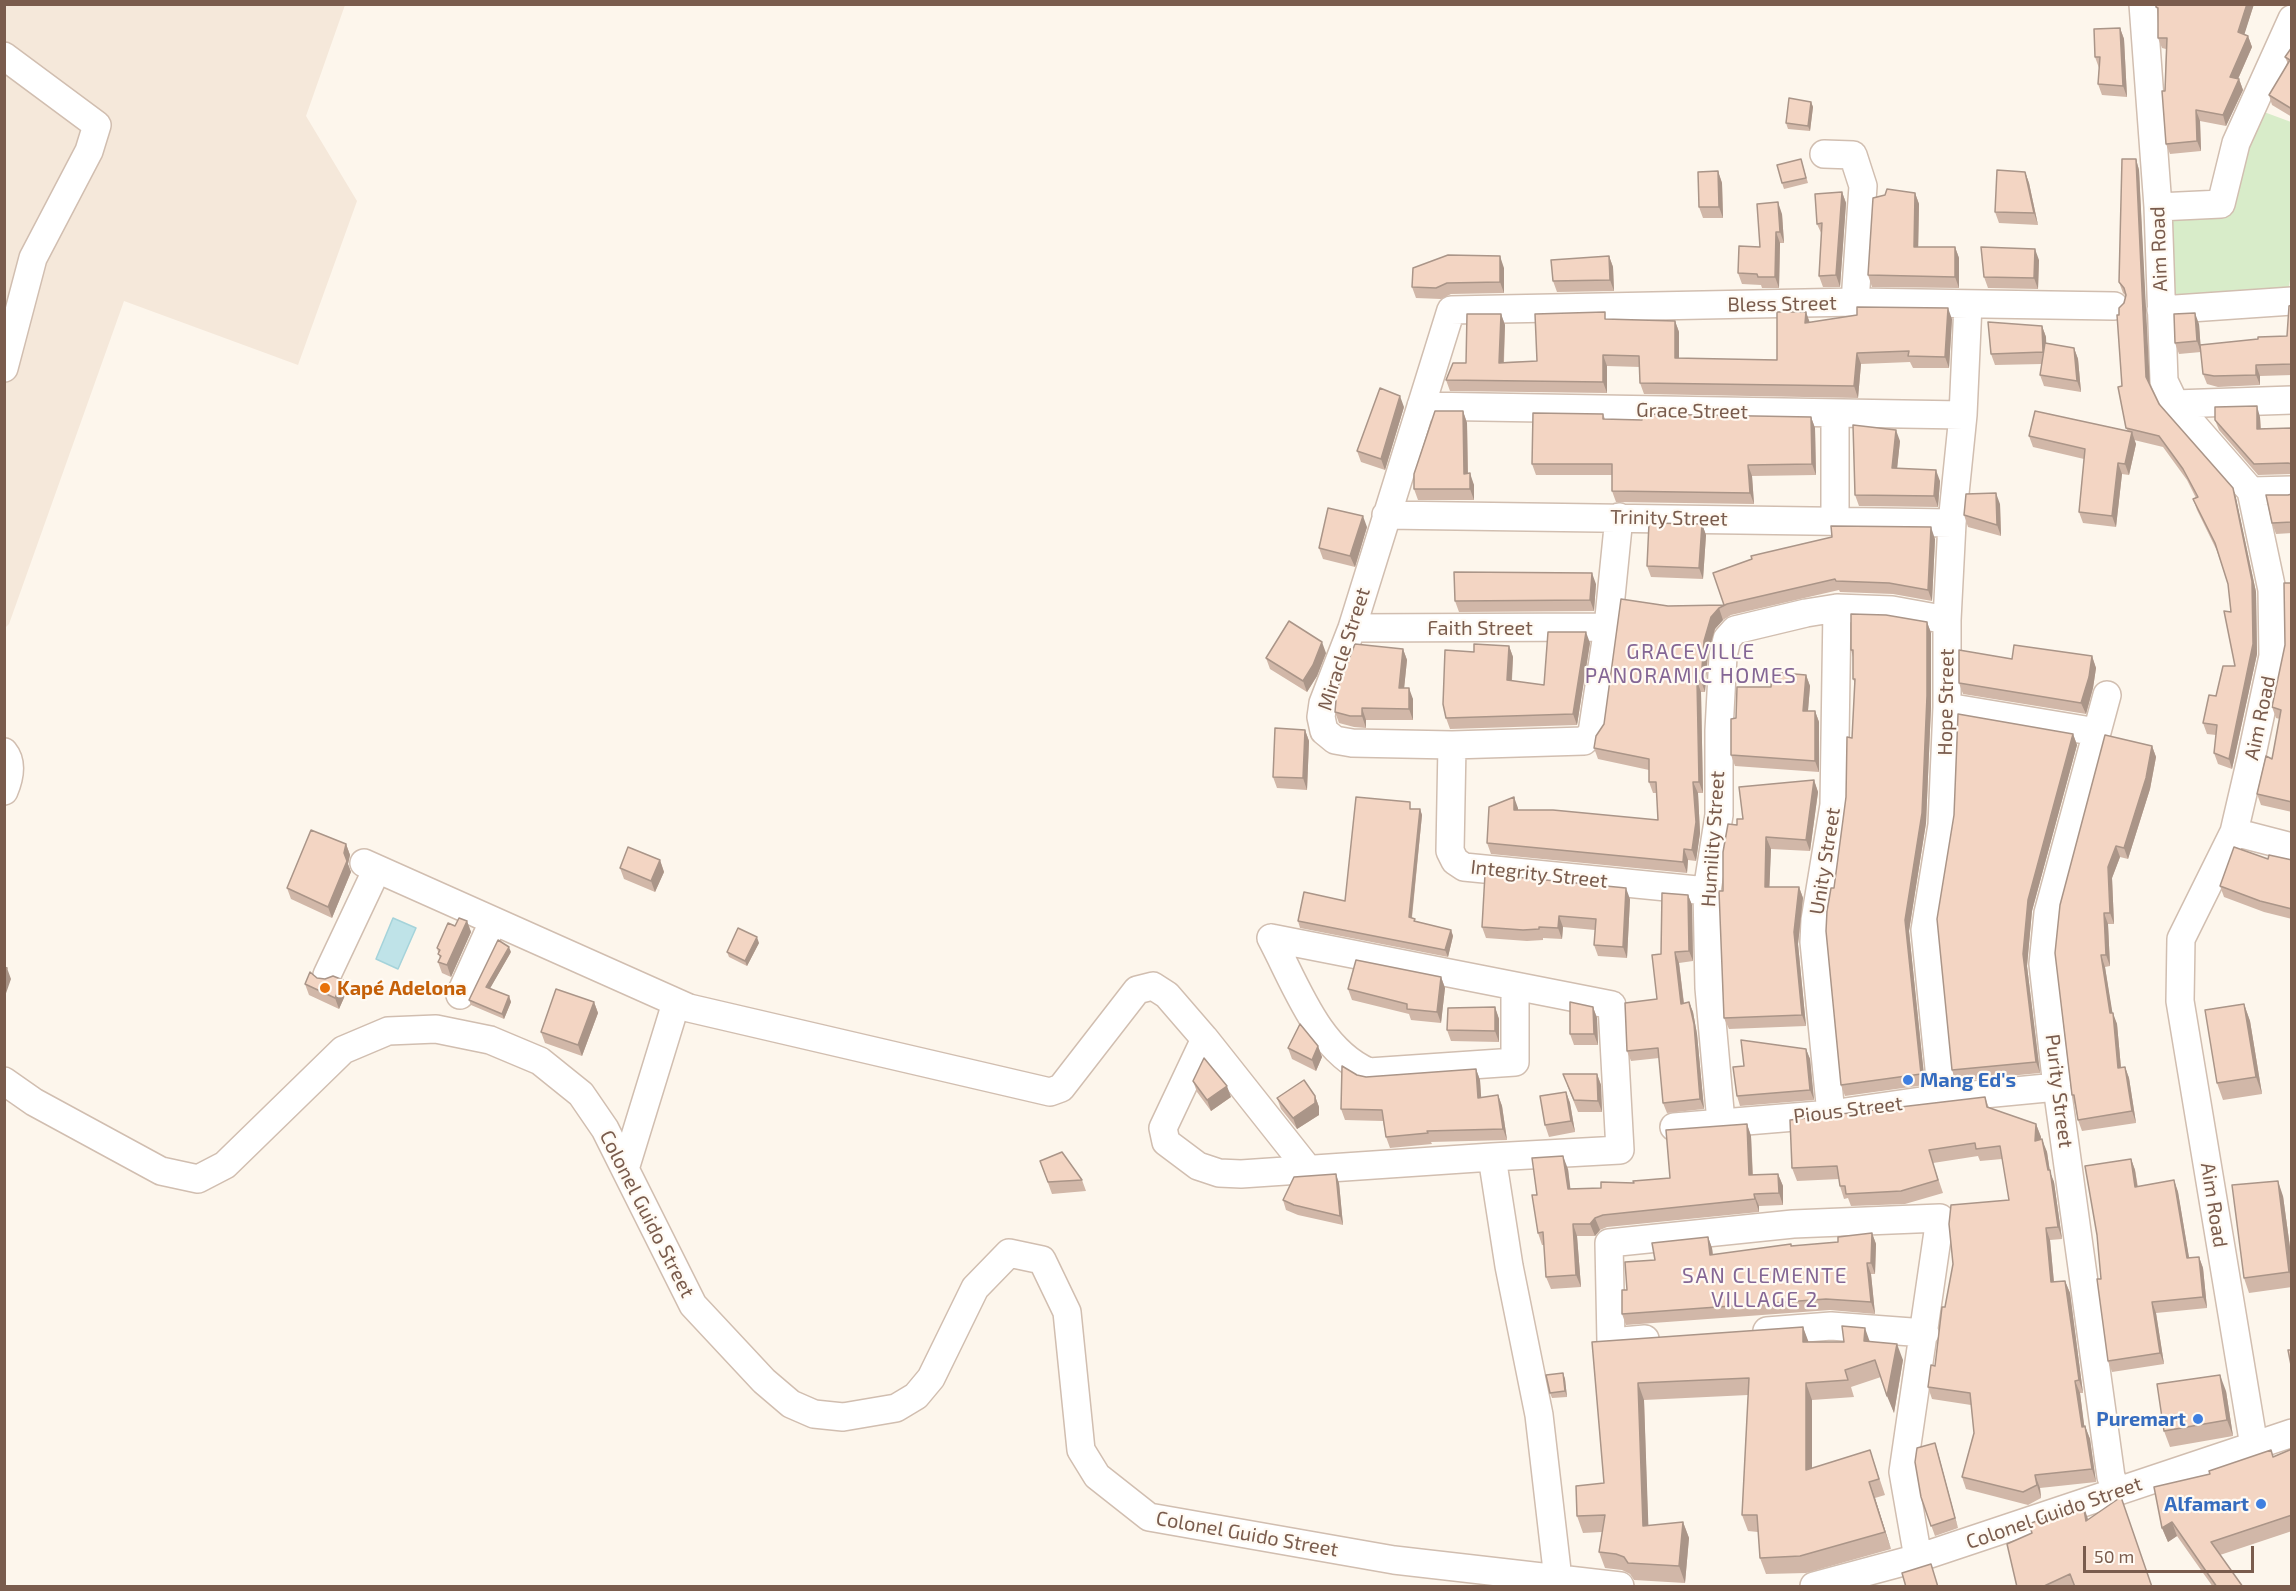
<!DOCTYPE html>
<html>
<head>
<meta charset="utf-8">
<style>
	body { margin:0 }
	#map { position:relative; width:2296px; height:1591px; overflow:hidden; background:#fdf6ec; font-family:"Exo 2",sans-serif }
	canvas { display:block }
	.frame { position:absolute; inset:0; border:6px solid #7a5c4d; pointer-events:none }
	.scale { position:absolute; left:2083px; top:1546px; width:171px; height:27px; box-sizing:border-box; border:3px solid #7a5c4d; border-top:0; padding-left:8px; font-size:18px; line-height:21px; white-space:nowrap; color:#7a5c4d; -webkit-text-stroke:4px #fffaf3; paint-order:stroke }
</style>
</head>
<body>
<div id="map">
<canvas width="2296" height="1591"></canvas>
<div class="frame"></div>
<div class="scale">50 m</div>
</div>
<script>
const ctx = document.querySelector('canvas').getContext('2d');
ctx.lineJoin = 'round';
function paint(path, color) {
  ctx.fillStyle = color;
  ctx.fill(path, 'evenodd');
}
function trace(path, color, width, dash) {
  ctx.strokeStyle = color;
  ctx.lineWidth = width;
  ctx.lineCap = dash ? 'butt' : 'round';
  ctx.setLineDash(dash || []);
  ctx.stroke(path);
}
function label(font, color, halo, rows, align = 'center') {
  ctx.font = font + ' "Exo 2",sans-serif';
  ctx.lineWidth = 4.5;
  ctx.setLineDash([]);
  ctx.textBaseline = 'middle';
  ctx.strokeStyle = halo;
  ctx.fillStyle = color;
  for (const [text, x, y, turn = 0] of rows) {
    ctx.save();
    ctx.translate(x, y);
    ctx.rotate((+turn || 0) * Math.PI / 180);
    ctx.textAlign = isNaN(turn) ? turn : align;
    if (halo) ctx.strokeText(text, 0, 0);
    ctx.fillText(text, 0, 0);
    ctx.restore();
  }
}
paint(new Path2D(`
	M 5,5 L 345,5 L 306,116 L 357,201 L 298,365 L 124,301 L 9,624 L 5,628 Z`), '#f5e8da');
paint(new Path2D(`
	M 2256,109 L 2291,122 L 2292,267 L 2288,293 L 2171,304 L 2171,215 L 2227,212 Z`), '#d8ecc9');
const water = new Path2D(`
	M 393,918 L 416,928 L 398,969 L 376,959 Z`);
paint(water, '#bfe3e8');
trace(water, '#a5d3da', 1.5);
const minor = new Path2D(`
	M 2143,4 L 2158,207 L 2164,381 L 2175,404 L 2251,491 L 2272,590 L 2273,656 L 2251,759 L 2234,832 L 2181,939 L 2180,1001 L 2254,1446
	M 4,56 L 97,125 L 89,151 L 33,258 L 4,368
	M 1824,154 L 1853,155 L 1863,186 L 1855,302
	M 2158,207 L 2221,204 L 2236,143 L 2292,19
	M 2161,310 L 2292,301
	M 2175,404 L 2292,400
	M 1421,406 L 1963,415
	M 2251,491 L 2292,490
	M 1386,515 L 1952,523
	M 1619,517 L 1608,627 L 1592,733 L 1584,741 L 1452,745 L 1352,743 L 1335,740 L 1324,731 L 1321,717 L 1323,703 L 1352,628 L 1451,310 L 1855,302 L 2114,306
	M 1835,521 L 1835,413
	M 1352,628 L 1608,627
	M 2107,695 L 2048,913 L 2043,964 L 2057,1087 L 2111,1477 L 2118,1491
	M 1947,707 L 2097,732
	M 1452,745 L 1450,851 L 1455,861 L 1464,867 L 1707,891
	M 4,752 C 13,763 9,779 4,791
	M 2234,832 L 2292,847
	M 364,863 L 689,1008 L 1050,1092 L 1061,1088 L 1137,990 L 1153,986 L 1167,995 L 1205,1039 L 1308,1169
	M 1271,938 C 1296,985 1318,1050 1369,1072 L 1515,1062 L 1515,987
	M 327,975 L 377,869
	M 460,995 L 493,922
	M 1205,1039 L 1163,1128 L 1166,1142 L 1198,1166 L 1219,1173 L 1241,1174 L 1492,1157 L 1620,1150 L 1612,1005 L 1271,938
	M 4,1081 L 34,1102 L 161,1171 L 198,1179 L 225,1165 L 343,1050 L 388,1031 L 436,1029 L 490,1040 L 540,1061 L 581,1094 L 605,1129 L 693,1305 L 764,1381 L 791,1404 L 814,1414 L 843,1417 L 896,1408 L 916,1396 L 931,1378 L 975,1288 L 1009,1253 L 1042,1260 L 1067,1312 L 1081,1450 L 1097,1476 L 1149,1517 L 1394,1560 L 1620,1586
	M 1942,1098 L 1925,930 L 1942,825 L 1947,707 L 1947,620 L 1952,523 L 1963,415 L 1968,304
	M 1831,1114 L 1814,942 L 1815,920 L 1834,805 L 1837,608
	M 1721,1122 L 1709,988 L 1707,891 L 1719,815 L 1719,730 L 1723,656 L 1727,639 L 1735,630 L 1806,613 L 1837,608 L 1892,610 L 1947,620
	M 1674,1127 L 1831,1114 L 1942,1098 L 2057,1087
	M 1492,1157 L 1509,1266 L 1539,1415 L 1558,1579 L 1555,1586
	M 625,1169 L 676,1003
	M 1767,1331 L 1831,1326 L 1925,1333
	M 1645,1339 L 1611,1342 L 1609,1243 L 1793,1224 L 1940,1218 L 1903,1472 L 1918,1558
	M 1814,1586 L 1918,1558 L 2292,1433`);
trace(minor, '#d1beb0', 30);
trace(minor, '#fff', 27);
paint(new Path2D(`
	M 2156,4 L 2254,4 L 2244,34 L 2248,36 L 2252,47 L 2238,79 L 2239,79 L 2243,90 L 2226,126 L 2200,121 L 2201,151 L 2170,154 L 2166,144 L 2165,91 L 2166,49 L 2162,48 L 2158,38 L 2158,13 Z
	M 2120,28 L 2124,39 L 2127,97 L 2102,95 L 2098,84 L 2099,68 L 2095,57 Z
	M 2292,47 L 2292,117 L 2272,105 L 2269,95 L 2288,64 L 2285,57 Z
	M 1811,102 L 1813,107 L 1810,131 L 1788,129 L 1786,123 Z
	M 1801,159 L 1808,183 L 1784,189 L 1782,183 Z
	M 2136,159 L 2139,170 L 2149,384 L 2159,404 L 2233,488 L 2236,498 L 2256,592 L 2257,654 L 2232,769 L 2218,764 L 2214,753 L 2216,735 L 2207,734 L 2203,723 L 2216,696 L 2235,666 L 2231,612 L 2228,584 L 2217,551 L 2197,510 L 2193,499 L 2196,498 L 2187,480 L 2163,447 L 2134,440 L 2136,444 L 2129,475 L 2122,474 L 2116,527 L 2083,523 L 2079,512 L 2084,459 L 2033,447 L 2029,436 L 2128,432 L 2126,428 L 2122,386 L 2119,315 L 2126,296 L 2123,293 L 2119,282 Z
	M 1718,171 L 1722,183 L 1723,218 L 1703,218 L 1699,207 Z
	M 2025,172 L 2029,183 L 2038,225 L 1999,223 L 1995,212 Z
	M 1842,192 L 1846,203 L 1840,287 L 1823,287 L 1819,276 L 1822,235 L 1817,224 Z
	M 1915,193 L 1919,204 L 1918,247 L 1955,247 L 1959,258 L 1959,288 L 1872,287 L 1868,275 Z
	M 1782,214 L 1784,243 L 1780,243 L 1779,288 L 1762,288 L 1761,285 L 1742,284 L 1738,273 L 1760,247 Z
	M 1609,256 L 1613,267 L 1614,291 L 1557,292 L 1553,281 Z
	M 2039,260 L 2038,289 L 1988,288 L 1984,277 Z
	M 1504,268 L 1504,293 L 1451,294 L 1441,299 L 1416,298 L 1412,287 Z
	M 2292,305 L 2292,375 L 2260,376 L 2260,385 L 2218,387 L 2207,384 L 2203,374 L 2287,336 Z
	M 1806,312 L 1809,322 L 1952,319 L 1949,368 L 1913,368 L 1910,362 L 1861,364 L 1858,398 L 1644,394 L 1640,383 L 1640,367 L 1607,366 L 1607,393 L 1450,391 L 1446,380 L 1466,363 L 1501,314 L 1505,325 L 1504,362 L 1537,361 L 1608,319 L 1675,321 L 1679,332 L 1679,358 L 1777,360 Z
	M 2199,324 L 2201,352 L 2179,354 L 2175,343 Z
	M 2042,326 L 2046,337 L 2046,343 L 2074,348 L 2078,359 L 2081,392 L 2044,386 L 2040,375 L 2042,364 L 1995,365 L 1991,354 Z
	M 1404,407 L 1385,470 L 1361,462 L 1357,451 Z
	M 1463,411 L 1467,423 L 1468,474 L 1474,485 L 1474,500 L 1418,500 L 1414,489 Z
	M 1603,414 L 1605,419 L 1642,420 L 1811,417 L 1815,428 L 1816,475 L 1752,476 L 1754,504 L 1616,502 L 1612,491 L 1612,475 L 1536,475 L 1532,464 Z
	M 2260,417 L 2261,429 L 2292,428 L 2292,474 L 2258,475 L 2219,430 L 2215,420 Z
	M 1900,441 L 1897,468 L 1940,481 L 1938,507 L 1859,506 L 1855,495 Z
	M 2292,494 L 2292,533 L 2276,534 L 2272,523 L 2288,495 Z
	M 2000,504 L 2001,536 L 1968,527 L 1964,515 Z
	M 1702,524 L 1706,535 L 1703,579 L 1651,577 L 1647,566 Z
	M 1367,527 L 1355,567 L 1323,559 L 1319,548 Z
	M 1935,539 L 1932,601 L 1893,594 L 1840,592 L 1839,590 L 1731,615 L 1723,620 L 1715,629 L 1708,653 L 1705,692 L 1701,692 L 1703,793 L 1698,793 L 1700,833 L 1696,861 L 1688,860 L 1687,873 L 1491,854 L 1487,843 L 1518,808 L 1518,810 L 1658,820 L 1657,793 L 1653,793 L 1649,782 L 1649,770 L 1598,759 L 1594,748 L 1604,724 L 1668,606 L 1724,605 Z
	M 2292,583 L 2292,812 L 2261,805 L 2257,794 L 2272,759 L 2280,719 L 2276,718 L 2272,707 L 2285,645 Z
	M 1596,584 L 1594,611 L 1459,612 L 1455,601 Z
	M 1927,622 L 1931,633 L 1931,707 L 1926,823 L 1909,931 L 1925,1085 L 1845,1096 L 1841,1085 L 1834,888 L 1846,797 L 1852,738 L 1855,683 L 1853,679 L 1853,657 L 1851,650 Z
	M 1590,643 L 1577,725 L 1450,729 L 1446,718 L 1474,652 L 1509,646 L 1513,657 L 1512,681 L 1544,685 Z
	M 1403,649 L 1407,660 L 1404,688 L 1413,699 L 1413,720 L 1366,720 L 1366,728 L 1354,727 L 1339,723 L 1335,712 Z
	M 1326,653 L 1317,676 L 1307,692 L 1270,669 L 1266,658 Z
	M 2092,656 L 2096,668 L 2093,688 L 2086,714 L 1963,694 L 1959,683 L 2012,659 Z
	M 1806,675 L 1810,686 L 1808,711 L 1815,711 L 1819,722 L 1819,772 L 1735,766 L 1731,755 L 1736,718 L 1771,687 Z
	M 1305,730 L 1309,741 L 1307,790 L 1277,788 L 1273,777 Z
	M 2073,734 L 2077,745 L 2032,911 L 2027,966 L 2040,1073 L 1956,1081 L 1952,1070 Z
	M 2152,746 L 2156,757 L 2150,789 L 2128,859 L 2120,857 L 2112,878 L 2114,924 L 2108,924 L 2110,966 L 2105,967 L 2112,1013 L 2117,1024 L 2121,1068 L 2125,1067 L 2129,1078 L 2136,1123 L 2082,1131 L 2078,1120 L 2075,1106 L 2072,1095 L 2055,953 Z
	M 1814,780 L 1818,792 L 1810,851 L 1771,849 L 1769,887 L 1799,887 L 1803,898 L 1798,944 L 1806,1026 L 1729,1029 L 1724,1018 L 1723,891 L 1737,825 L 1743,819 Z
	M 1412,809 L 1420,809 L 1422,815 L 1412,918 L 1415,921 L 1451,930 L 1453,936 L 1448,957 L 1300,928 L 1298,921 L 1345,901 Z
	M 346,844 L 350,855 L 348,864 L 351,872 L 332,918 L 291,899 L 287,888 Z
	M 2268,859 L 2292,860 L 2292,919 L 2264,912 L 2224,897 L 2220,886 Z
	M 660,860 L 664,872 L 655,892 L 624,879 L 620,868 Z
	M 1688,895 L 1692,905 L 1693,961 L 1679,963 L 1684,1003 L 1689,1002 L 1693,1012 L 1697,1034 L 1704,1109 L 1667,1113 L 1663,1103 L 1659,1058 L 1631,1061 L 1627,1051 L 1657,999 L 1661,954 Z
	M 1630,899 L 1627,958 L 1598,956 L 1594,945 L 1595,930 L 1563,927 L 1562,939 L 1543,938 L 1543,940 L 1527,941 L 1486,938 L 1482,927 Z
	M 467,921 L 471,932 L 451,977 L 442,973 L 438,962 L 440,959 L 437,948 L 455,926 Z
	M 759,943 L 747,966 L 729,957 L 727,952 Z
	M 511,952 L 490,988 L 509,996 L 511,1002 L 504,1019 L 471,1005 L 469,1000 Z
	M 1441,977 L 1445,988 L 1441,1023 L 1411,1020 L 1409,1014 L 1352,1000 L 1348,989 Z
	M 317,978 L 347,991 L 339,1009 L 309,995 L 305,984 Z
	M 594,1002 L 598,1013 L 582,1056 L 545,1043 L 541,1032 Z
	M 2244,1004 L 2250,1021 L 2262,1094 L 2223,1100 L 2217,1083 Z
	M 1495,1007 L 1499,1019 L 1499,1042 L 1451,1041 L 1447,1030 Z
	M 1593,1007 L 1597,1018 L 1598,1045 L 1574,1045 L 1570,1034 Z
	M 1318,1046 L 1322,1057 L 1316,1071 L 1292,1059 L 1288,1048 Z
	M 1806,1049 L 1810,1059 L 1814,1100 L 1740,1106 L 1737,1096 L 1744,1066 Z
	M 1476,1069 L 1480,1080 L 1481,1098 L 1498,1095 L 1502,1106 L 1507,1140 L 1431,1142 L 1432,1144 L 1390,1148 L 1386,1137 L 1383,1121 L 1345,1120 L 1341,1109 L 1357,1075 L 1366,1077 Z
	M 1597,1074 L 1601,1085 L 1602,1112 L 1578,1112 L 1567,1085 Z
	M 1193,1081 L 1231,1097 L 1211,1111 L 1197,1092 Z
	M 1566,1092 L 1570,1103 L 1575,1132 L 1549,1137 L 1545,1125 Z
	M 1315,1096 L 1319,1107 L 1319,1115 L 1297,1129 L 1281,1109 L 1277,1098 Z
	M 1985,1097 L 1989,1108 L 2036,1124 L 2041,1137 L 2041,1140 L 2047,1152 L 2050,1172 L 2054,1182 L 2062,1239 L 2050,1240 L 2054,1282 L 2065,1281 L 2070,1293 L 2083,1393 L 2080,1393 L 2084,1426 L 2085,1426 L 2090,1439 L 2096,1482 L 2040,1488 L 2041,1498 L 2028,1505 L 1966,1489 L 1962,1477 L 1974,1433 L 1971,1405 L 1932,1399 L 1928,1387 L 1935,1366 L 1945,1307 L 2009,1200 L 2002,1159 L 1980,1161 L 1978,1156 L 1933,1163 L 1943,1193 L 1905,1204 L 1851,1206 L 1848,1198 L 1844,1199 L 1840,1186 L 1839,1179 L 1797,1181 L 1792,1168 Z
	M 1747,1124 L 1751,1136 L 1753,1175 L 1778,1174 L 1783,1186 L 1783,1205 L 1759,1206 L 1759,1212 L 1607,1227 L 1600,1230 L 1595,1236 L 1577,1236 L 1581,1287 L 1551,1289 L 1546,1277 L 1544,1245 L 1542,1245 L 1538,1233 L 1537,1195 L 1568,1169 L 1570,1189 L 1601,1188 L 1670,1178 Z
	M 2131,1159 L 2135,1170 L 2138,1187 L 2174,1180 L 2178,1192 L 2189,1258 L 2199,1257 L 2203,1268 L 2207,1308 L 2156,1313 L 2164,1364 L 2112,1372 L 2108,1361 L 2101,1279 Z
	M 1040,1161 L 1082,1180 L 1086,1191 L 1052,1194 Z
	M 1339,1183 L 1343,1225 L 1298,1215 L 1286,1210 L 1283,1200 Z
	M 2283,1196 L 2292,1262 L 2292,1287 L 2249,1293 L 2244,1278 Z
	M 1872,1233 L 1876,1244 L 1875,1274 L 1871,1274 L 1875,1314 L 1830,1310 L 1626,1325 L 1622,1314 L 1627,1290 L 1655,1260 L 1708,1237 L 1712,1248 L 1713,1255 L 1838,1242 Z
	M 1803,1327 L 1808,1342 L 1844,1342 L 1869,1341 L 1903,1360 L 1894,1413 L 1881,1377 L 1851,1387 L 1854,1397 L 1812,1400 L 1812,1468 L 1870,1450 L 1885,1495 L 1875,1498 L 1891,1549 L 1806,1573 L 1766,1574 L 1760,1558 L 1758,1532 L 1748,1531 L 1742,1515 L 1748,1395 L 1644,1400 L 1648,1526 L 1683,1522 L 1689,1538 L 1685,1583 L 1634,1580 L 1630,1574 L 1622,1570 L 1605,1568 L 1599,1552 L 1602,1532 L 1583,1533 L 1577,1516 L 1604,1483 L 1592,1342 Z
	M 1563,1373 L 1565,1379 L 1567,1397 L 1552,1398 L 1550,1393 Z
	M 2226,1391 L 2233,1436 L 2170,1447 L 2164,1431 Z
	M 1935,1443 L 1938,1453 L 1958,1528 L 1935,1536 L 1921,1497 Z
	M 2292,1449 L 2292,1531 L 2220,1555 L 2243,1587 L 2213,1587 L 2177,1536 L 2168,1542 L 2162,1528 L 2210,1474 L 2273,1457 Z
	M 2088,1519 L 2152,1587 L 2017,1587 L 2032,1533 Z`), '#d1b7a8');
paint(new Path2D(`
	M 2247,4 L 2254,4 L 2242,42 L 2238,32 Z
	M 2120,28 L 2124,39 L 2127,97 L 2123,86 Z
	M 2248,36 L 2252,47 L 2234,88 L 2230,77 Z
	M 2239,79 L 2243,90 L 2226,126 L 2223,115 Z
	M 1811,102 L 1813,107 L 1810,131 L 1808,126 Z
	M 2196,110 L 2200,121 L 2201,151 L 2197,141 Z
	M 2136,159 L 2139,170 L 2150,387 L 2146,377 Z
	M 1718,171 L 1722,183 L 1723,218 L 1719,207 Z
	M 2025,172 L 2029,183 L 2038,225 L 2034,213 Z
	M 1842,192 L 1846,203 L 1840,287 L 1836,275 Z
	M 1915,193 L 1919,204 L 1918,258 L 1914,247 Z
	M 1778,202 L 1782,214 L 1784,243 L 1780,232 Z
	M 1776,232 L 1780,243 L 1779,288 L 1775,277 Z
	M 1955,247 L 1959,258 L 1959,288 L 1955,277 Z
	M 2035,249 L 2039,260 L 2038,289 L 2034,278 Z
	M 1500,256 L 1504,268 L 1504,293 L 1500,282 Z
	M 1609,256 L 1613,267 L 1614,291 L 1610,280 Z
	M 1948,308 L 1952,319 L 1949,368 L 1945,357 Z
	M 1806,312 L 1810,323 L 1805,323 Z
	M 2195,313 L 2199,324 L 2201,352 L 2197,341 Z
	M 1501,314 L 1505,325 L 1503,374 L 1499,363 Z
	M 1675,321 L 1679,332 L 1679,369 L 1675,358 Z
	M 2042,326 L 2046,337 L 2047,363 L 2043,352 Z
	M 2074,348 L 2078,359 L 2081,392 L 2077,381 Z
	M 1857,353 L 1861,364 L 1858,398 L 1854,386 Z
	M 1603,355 L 1607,366 L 1607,393 L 1603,382 Z
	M 2256,365 L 2260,376 L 2260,385 L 2256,375 Z
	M 1400,396 L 1404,407 L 1385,470 L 1381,459 Z
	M 2257,406 L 2260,417 L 2261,440 L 2257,429 Z
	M 1463,411 L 1467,423 L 1468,485 L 1464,474 Z
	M 1811,417 L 1815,428 L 1816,475 L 1812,464 Z
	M 1896,430 L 1900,441 L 1896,479 L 1892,468 Z
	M 2132,432 L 2136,444 L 2129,475 L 2125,464 Z
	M 2118,463 L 2122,474 L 2116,527 L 2112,516 Z
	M 1748,465 L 1752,476 L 1754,504 L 1750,493 Z
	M 1936,470 L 1940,481 L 1938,507 L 1934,496 Z
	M 1470,473 L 1474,485 L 1474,500 L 1470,489 Z
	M 2233,488 L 2236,498 L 2256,592 L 2257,654 L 2232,769 L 2229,759 L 2253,644 Z
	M 1996,493 L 2000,504 L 2001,536 L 1997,525 Z
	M 1363,516 L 1367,527 L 1355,567 L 1350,556 Z
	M 1702,524 L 1706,535 L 1703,579 L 1699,568 Z
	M 1931,527 L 1935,539 L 1932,601 L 1928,590 Z
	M 1592,573 L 1596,584 L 1594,611 L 1590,600 Z
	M 1719,608 L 1723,620 L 1715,629 L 1708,653 L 1705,692 L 1701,681 L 1704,641 L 1711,617 Z
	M 1927,622 L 1931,633 L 1931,707 L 1926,823 L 1909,931 L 1925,1085 L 1921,1074 L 1905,920 Z
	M 1586,632 L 1590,643 L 1577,725 L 1573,714 Z
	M 1322,642 L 1326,653 L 1317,676 L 1307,692 L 1303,681 Z
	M 1509,646 L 1513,657 L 1511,691 L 1507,680 Z
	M 1403,649 L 1407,660 L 1403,699 L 1399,688 Z
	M 2092,656 L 2096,668 L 2093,688 L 2086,714 L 2081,703 Z
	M 1806,675 L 1810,686 L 1807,722 L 1803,711 Z
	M 1697,681 L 1701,692 L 1703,793 L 1699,782 Z
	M 1409,688 L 1413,699 L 1413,720 L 1409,709 Z
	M 1362,708 L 1366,720 L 1366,728 L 1362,716 Z
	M 1815,711 L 1819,722 L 1819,772 L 1815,761 Z
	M 1305,730 L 1309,741 L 1307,790 L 1303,778 Z
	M 2073,734 L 2077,745 L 2032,911 L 2027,966 L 2040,1073 L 2036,1062 L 2023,954 L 2028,900 Z
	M 2152,746 L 2156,757 L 2150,789 L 2128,859 L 2124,848 Z
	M 1814,780 L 1818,792 L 1810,851 L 1806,840 Z
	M 1693,782 L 1698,793 L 1700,833 L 1696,861 L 1692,850 Z
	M 1514,797 L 1518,808 L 1518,821 L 1514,810 Z
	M 1420,809 L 1422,815 L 1411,924 L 1409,917 Z
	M 1766,837 L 1771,849 L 1769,898 L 1765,887 Z
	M 346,844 L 350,855 L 348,864 L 351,872 L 332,918 L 328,907 Z
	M 2116,846 L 2120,857 L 2112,878 L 2114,924 L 2110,913 L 2108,867 Z
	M 1684,849 L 1688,860 L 1687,873 L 1683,862 Z
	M 660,860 L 664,872 L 655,892 L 651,881 Z
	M 1799,887 L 1803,898 L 1798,944 L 1806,1026 L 1802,1015 L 1794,932 Z
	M 1626,888 L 1630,899 L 1627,958 L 1623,947 Z
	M 1688,895 L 1692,905 L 1693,961 L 1689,951 Z
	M 2104,913 L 2108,924 L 2110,966 L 2106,955 Z
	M 1559,916 L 1563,927 L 1562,939 L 1558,928 Z
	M 467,921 L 471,932 L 451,977 L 447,965 Z
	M 1451,930 L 1453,936 L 1448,957 L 1445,950 Z
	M 757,937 L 759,943 L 747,966 L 745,961 Z
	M 509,947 L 511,952 L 488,992 L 486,987 Z
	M 1675,952 L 1679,963 L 1685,1014 L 1681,1004 Z
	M 2101,955 L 2105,967 L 2114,1022 L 2113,1013 L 2117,1024 L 2122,1079 L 2118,1068 Z
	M 7,968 L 11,979 L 4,999 L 4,976 Z
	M 1441,977 L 1445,988 L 1441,1023 L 1437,1012 Z
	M 343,980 L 347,991 L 339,1009 L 335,998 Z
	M 509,996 L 511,1002 L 504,1019 L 502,1014 Z
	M 594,1002 L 598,1013 L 582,1056 L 578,1045 Z
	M 1689,1002 L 1693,1012 L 1697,1034 L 1704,1109 L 1700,1099 Z
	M 2244,1004 L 2250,1021 L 2262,1094 L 2256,1077 Z
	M 1495,1007 L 1499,1019 L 1499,1042 L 1495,1031 Z
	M 1593,1007 L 1597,1018 L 1598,1045 L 1594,1034 Z
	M 1318,1046 L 1322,1057 L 1316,1071 L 1312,1060 Z
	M 1806,1049 L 1810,1059 L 1814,1100 L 1810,1090 Z
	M 2125,1067 L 2129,1078 L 2136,1123 L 2132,1111 Z
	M 1476,1069 L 1480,1080 L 1482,1109 L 1478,1098 Z
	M 1597,1074 L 1601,1085 L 1602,1112 L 1598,1101 Z
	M 1227,1086 L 1231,1097 L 1211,1111 L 1207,1100 Z
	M 1566,1092 L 1570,1103 L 1575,1132 L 1571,1121 Z
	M 1498,1095 L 1502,1106 L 1507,1140 L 1503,1129 Z
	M 1315,1096 L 1319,1107 L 1319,1115 L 1297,1129 L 1293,1118 Z
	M 1747,1124 L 1751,1136 L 1753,1187 L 1749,1175 Z
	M 2036,1124 L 2041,1137 L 2039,1153 L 2035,1141 Z
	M 2042,1139 L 2047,1152 L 2050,1172 L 2054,1182 L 2062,1239 L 2058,1227 Z
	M 1563,1156 L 1568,1169 L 1572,1201 L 1568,1189 Z
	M 2131,1159 L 2135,1170 L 2139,1198 L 2135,1187 Z
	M 1336,1174 L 1339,1183 L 1343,1225 L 1340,1216 Z
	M 1778,1174 L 1783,1186 L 1783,1205 L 1779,1193 Z
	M 2174,1180 L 2178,1192 L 2191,1269 L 2187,1258 Z
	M 2278,1181 L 2283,1196 L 2292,1262 L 2292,1278 L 2289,1272 Z
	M 1754,1194 L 1759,1206 L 1759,1212 L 1755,1199 Z
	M 1595,1218 L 1600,1230 L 1595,1236 L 1590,1224 Z
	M 1573,1224 L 1577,1236 L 1581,1287 L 1576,1275 Z
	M 2046,1228 L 2050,1240 L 2055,1294 L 2051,1282 Z
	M 1872,1233 L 1876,1244 L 1875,1274 L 1871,1263 Z
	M 1708,1237 L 1712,1248 L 1714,1266 L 1710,1255 Z
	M 2199,1257 L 2203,1268 L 2207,1308 L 2203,1297 Z
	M 1867,1263 L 1871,1274 L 1875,1314 L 1871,1302 Z
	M 2065,1281 L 2070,1293 L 2083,1393 L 2079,1380 Z
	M 2152,1302 L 2156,1313 L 2164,1364 L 2160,1353 Z
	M 1803,1327 L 1809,1343 L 1803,1342 Z
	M 1865,1328 L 1871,1345 L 1864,1341 Z
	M 1897,1344 L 1903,1360 L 1894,1413 L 1887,1396 Z
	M 1563,1373 L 1565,1379 L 1567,1397 L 1565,1391 Z
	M 2220,1375 L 2226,1391 L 2233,1436 L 2227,1420 Z
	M 2075,1381 L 2080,1393 L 2086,1439 L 2082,1427 Z
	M 1638,1383 L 1644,1400 L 1649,1543 L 1643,1526 Z
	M 1806,1383 L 1812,1400 L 1812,1487 L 1806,1470 Z
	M 2085,1426 L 2090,1439 L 2096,1482 L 2092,1469 Z
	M 1935,1443 L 1938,1453 L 1958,1528 L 1955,1518 Z
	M 2035,1475 L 2040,1488 L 2041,1498 L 2037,1485 Z
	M 1869,1482 L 1875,1498 L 1891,1549 L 1885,1532 Z
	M 2083,1504 L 2088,1519 L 2086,1521 Z
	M 1683,1522 L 1689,1538 L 1685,1583 L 1679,1566 Z
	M 2172,1522 L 2177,1536 L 2168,1542 L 2162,1528 Z`), '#aa9588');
const building = new Path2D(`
	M 2156,4 L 2247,4 L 2238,32 L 2248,36 L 2230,77 L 2239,79 L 2223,115 L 2196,110 L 2197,141 L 2166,144 L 2162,91 L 2165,91 L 2167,38 L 2158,38 L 2158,8 L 2156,7 Z
	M 2120,28 L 2123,86 L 2098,84 L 2100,57 L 2095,57 L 2094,29 Z
	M 2292,47 L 2292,109 L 2269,95 L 2290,60 L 2285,57 Z
	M 1789,98 L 1811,102 L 1808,126 L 1786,123 Z
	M 1801,159 L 1806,178 L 1782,183 L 1777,165 Z
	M 2122,159 L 2136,159 L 2146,377 L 2159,404 L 2233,488 L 2252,581 L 2253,644 L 2229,759 L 2214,753 L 2217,725 L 2203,723 L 2209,695 L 2216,696 L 2223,666 L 2235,666 L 2224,611 L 2231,612 L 2228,584 L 2215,543 L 2193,499 L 2198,497 L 2183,469 L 2159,436 L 2126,428 L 2118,387 L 2122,386 L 2117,315 L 2119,315 L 2119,308 L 2124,303 L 2126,295 L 2124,288 L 2119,282 Z
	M 1997,170 L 2025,172 L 2034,213 L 1995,212 Z
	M 1718,171 L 1719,207 L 1699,207 L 1698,172 Z
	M 1887,189 L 1915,193 L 1914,247 L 1955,247 L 1955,277 L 1868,275 L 1873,198 L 1885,195 Z
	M 1842,192 L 1836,275 L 1819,276 L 1822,223 L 1817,224 L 1815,194 Z
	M 1778,202 L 1780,232 L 1776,232 L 1775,277 L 1758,277 L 1757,274 L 1738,273 L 1739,246 L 1760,247 L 1757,204 Z
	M 1981,247 L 2035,249 L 2034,278 L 1984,277 Z
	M 1448,255 L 1500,256 L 1500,282 L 1447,283 L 1436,288 L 1412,287 L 1413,268 Z
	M 1609,256 L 1610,280 L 1553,281 L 1551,260 Z
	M 2292,305 L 2292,364 L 2256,365 L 2256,375 L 2214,376 L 2203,374 L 2200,345 L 2258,339 L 2258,337 L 2287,336 L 2289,306 Z
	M 1857,307 L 1948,308 L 1945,357 L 1908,356 L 1909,351 L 1857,353 L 1854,386 L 1640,383 L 1639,356 L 1603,355 L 1603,382 L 1446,380 L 1453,363 L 1466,363 L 1467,314 L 1501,314 L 1499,363 L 1537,361 L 1535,314 L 1605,312 L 1605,319 L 1675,321 L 1675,358 L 1777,360 L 1777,312 L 1806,312 L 1805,323 L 1857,315 Z
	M 2195,313 L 2197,341 L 2175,343 L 2174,314 Z
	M 1988,322 L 2042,326 L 2043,352 L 1991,354 Z
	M 2045,343 L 2074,348 L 2077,381 L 2040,375 Z
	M 1380,388 L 1400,396 L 1381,459 L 1357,451 Z
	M 2257,406 L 2257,429 L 2292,428 L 2292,464 L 2288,463 L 2254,464 L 2215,420 L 2215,407 Z
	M 1435,411 L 1463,411 L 1464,474 L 1470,473 L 1470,489 L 1414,489 L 1414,474 Z
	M 2035,411 L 2132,432 L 2125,464 L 2118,463 L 2112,516 L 2079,512 L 2085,449 L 2029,436 Z
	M 1533,413 L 1603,414 L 1603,419 L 1642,420 L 1642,414 L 1811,417 L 1812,464 L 1748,465 L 1750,493 L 1612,491 L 1612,464 L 1532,464 Z
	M 1853,425 L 1896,430 L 1892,468 L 1936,470 L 1934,496 L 1855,495 Z
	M 1996,493 L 1997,525 L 1964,515 L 1966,494 Z
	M 2292,494 L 2292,522 L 2272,523 L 2266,495 L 2288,495 Z
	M 1328,508 L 1363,516 L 1350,556 L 1319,548 Z
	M 1649,523 L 1702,524 L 1699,568 L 1647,566 Z
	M 1831,526 L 1931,527 L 1928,590 L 1889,583 L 1836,581 L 1835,579 L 1727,604 L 1719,608 L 1711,617 L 1704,641 L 1701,681 L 1697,681 L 1699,782 L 1693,782 L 1696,822 L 1692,850 L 1684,849 L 1683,862 L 1487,843 L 1489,807 L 1514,797 L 1514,810 L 1553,810 L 1658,820 L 1656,782 L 1649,782 L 1649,759 L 1594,748 L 1596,736 L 1604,724 L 1621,599 L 1668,606 L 1724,605 L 1713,573 L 1752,559 L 1751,556 L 1832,537 Z
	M 1454,572 L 1592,573 L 1590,600 L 1455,601 Z
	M 2284,583 L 2292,583 L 2292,802 L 2257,794 L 2266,756 L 2272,759 L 2281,710 L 2272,707 L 2285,645 Z
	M 1851,614 L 1886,615 L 1927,622 L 1927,696 L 1922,813 L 1905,920 L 1921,1074 L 1841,1085 L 1826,931 L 1827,911 L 1831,888 L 1834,888 L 1846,797 L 1847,737 L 1852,738 L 1855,679 L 1853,679 L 1853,650 L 1851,650 Z
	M 1289,621 L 1322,642 L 1313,665 L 1303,681 L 1266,658 Z
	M 1548,632 L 1586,632 L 1573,714 L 1446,718 L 1443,704 L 1445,650 L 1474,652 L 1474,644 L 1509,646 L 1507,680 L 1544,685 Z
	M 1355,644 L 1403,649 L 1399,688 L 1409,688 L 1409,709 L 1362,708 L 1362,716 L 1350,716 L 1335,712 L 1337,689 Z
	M 2014,645 L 2092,656 L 2089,677 L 2081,703 L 1959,683 L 1959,650 L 2012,659 Z
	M 1772,672 L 1806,675 L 1803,711 L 1815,711 L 1815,761 L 1731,755 L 1731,719 L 1736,718 L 1737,687 L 1771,687 Z
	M 1958,714 L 2073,734 L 2028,900 L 2023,954 L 2036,1062 L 1952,1070 L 1937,919 L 1954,815 Z
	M 1275,728 L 1305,730 L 1303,778 L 1273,777 Z
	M 2105,735 L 2152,746 L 2146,778 L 2124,848 L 2116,846 L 2108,867 L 2110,913 L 2104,913 L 2106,955 L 2101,955 L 2110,1013 L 2113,1013 L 2118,1068 L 2125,1067 L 2132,1111 L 2078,1120 L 2074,1095 L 2072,1095 L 2055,953 L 2060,905 Z
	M 1814,780 L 1806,840 L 1766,837 L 1765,887 L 1799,887 L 1794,932 L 1802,1015 L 1724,1018 L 1719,891 L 1723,891 L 1723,852 L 1728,824 L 1737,825 L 1737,819 L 1743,819 L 1739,787 Z
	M 1356,797 L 1410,802 L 1410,809 L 1420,809 L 1409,917 L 1415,919 L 1414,921 L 1451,930 L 1445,950 L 1298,921 L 1304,892 L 1345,901 Z
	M 311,830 L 346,844 L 344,853 L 347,861 L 328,907 L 287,888 Z
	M 628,847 L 660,860 L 651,881 L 620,868 Z
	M 2234,847 L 2268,859 L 2269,855 L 2292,860 L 2292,909 L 2260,901 L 2220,886 Z
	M 1485,874 L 1626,888 L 1623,947 L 1594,945 L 1596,919 L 1559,916 L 1558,928 L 1539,927 L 1539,929 L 1523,930 L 1482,927 Z
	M 1662,893 L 1688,895 L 1689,951 L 1675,952 L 1681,1004 L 1689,1002 L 1694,1024 L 1700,1099 L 1663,1103 L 1658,1048 L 1627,1051 L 1625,1003 L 1657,999 L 1652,955 L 1661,954 Z
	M 459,918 L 467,921 L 447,965 L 438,962 L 441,956 L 438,954 L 440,950 L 437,948 L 448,923 L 455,926 Z
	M 738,928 L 757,937 L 745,961 L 727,952 Z
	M 498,940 L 509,947 L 486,987 L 509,996 L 502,1014 L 469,1000 Z
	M 1356,960 L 1441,977 L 1437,1012 L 1407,1009 L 1407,1004 L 1348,989 Z
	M 4,967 L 7,968 L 4,976 Z
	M 310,972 L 317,978 L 325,979 L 333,976 L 343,980 L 335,998 L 305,984 Z
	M 556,989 L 594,1002 L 578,1045 L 541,1032 Z
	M 1570,1002 L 1593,1007 L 1594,1034 L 1570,1034 Z
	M 2244,1004 L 2256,1077 L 2217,1083 L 2205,1010 Z
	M 1495,1007 L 1495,1031 L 1447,1030 L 1448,1008 Z
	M 1300,1024 L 1318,1046 L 1312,1060 L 1288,1048 Z
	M 1741,1040 L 1806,1049 L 1810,1090 L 1737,1096 L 1733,1067 L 1744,1066 Z
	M 1204,1058 L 1227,1086 L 1207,1100 L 1193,1081 Z
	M 1342,1066 L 1357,1075 L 1366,1077 L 1476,1069 L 1478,1098 L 1498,1095 L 1503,1129 L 1427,1131 L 1428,1133 L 1386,1137 L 1382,1110 L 1341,1109 Z
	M 1563,1074 L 1597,1074 L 1598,1101 L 1574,1100 Z
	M 1304,1080 L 1315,1096 L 1315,1103 L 1293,1118 L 1277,1098 Z
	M 1566,1092 L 1571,1121 L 1545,1125 L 1540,1096 Z
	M 1985,1097 L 1987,1107 L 2036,1124 L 2035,1141 L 2042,1139 L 2048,1170 L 2050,1170 L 2058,1227 L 2046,1228 L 2051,1282 L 2065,1281 L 2079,1380 L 2075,1381 L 2082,1427 L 2085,1426 L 2092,1469 L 2035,1475 L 2037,1485 L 2023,1492 L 1962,1477 L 1974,1433 L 1970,1393 L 1928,1387 L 1931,1365 L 1935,1366 L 1942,1307 L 1945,1307 L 1953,1264 L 1949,1224 L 1951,1205 L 2009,1200 L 2000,1146 L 1976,1149 L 1975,1143 L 1929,1150 L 1938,1180 L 1901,1191 L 1846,1194 L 1845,1186 L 1840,1186 L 1837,1166 L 1792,1168 L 1790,1120 Z
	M 1747,1124 L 1749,1175 L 1778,1174 L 1779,1193 L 1754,1194 L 1755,1199 L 1603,1215 L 1595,1218 L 1590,1224 L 1573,1224 L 1576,1275 L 1546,1277 L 1543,1232 L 1538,1233 L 1532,1195 L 1537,1195 L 1532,1158 L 1563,1156 L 1568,1189 L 1601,1188 L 1601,1182 L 1634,1183 L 1633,1181 L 1670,1178 L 1666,1130 Z
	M 1062,1152 L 1082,1180 L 1048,1182 L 1040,1161 Z
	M 2131,1159 L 2135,1187 L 2174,1180 L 2187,1258 L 2199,1257 L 2203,1297 L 2152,1302 L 2160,1353 L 2108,1361 L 2097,1279 L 2101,1279 L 2097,1235 L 2085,1166 Z
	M 1336,1174 L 1340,1216 L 1294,1205 L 1283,1200 L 1294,1177 Z
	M 2278,1181 L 2289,1272 L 2244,1278 L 2232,1185 Z
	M 1872,1233 L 1871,1263 L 1867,1263 L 1871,1302 L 1826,1299 L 1622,1314 L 1622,1290 L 1627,1290 L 1625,1262 L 1655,1260 L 1652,1243 L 1708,1237 L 1710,1255 L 1791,1244 L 1791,1246 L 1838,1242 L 1838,1237 Z
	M 1842,1326 L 1865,1328 L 1864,1341 L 1897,1344 L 1887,1396 L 1875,1360 L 1845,1370 L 1848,1380 L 1806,1383 L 1806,1470 L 1870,1450 L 1879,1479 L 1869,1482 L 1885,1532 L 1800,1556 L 1760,1558 L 1757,1515 L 1742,1515 L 1749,1378 L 1638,1383 L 1643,1526 L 1683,1522 L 1679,1566 L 1628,1563 L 1624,1557 L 1616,1554 L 1599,1552 L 1605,1515 L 1577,1516 L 1576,1486 L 1604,1483 L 1592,1342 L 1803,1327 L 1803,1342 L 1844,1342 Z
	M 2288,1350 L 2292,1350 L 2292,1370 Z
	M 1563,1373 L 1565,1391 L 1550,1393 L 1546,1375 Z
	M 2220,1375 L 2227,1420 L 2164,1431 L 2157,1384 Z
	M 1935,1443 L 1955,1518 L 1931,1526 L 1921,1497 L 1915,1462 L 1917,1448 Z
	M 2292,1449 L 2292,1515 L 2211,1542 L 2243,1587 L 2217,1587 L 2172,1522 L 2162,1528 L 2154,1487 L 2210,1474 L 2209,1471 L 2271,1450 L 2273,1457 Z
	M 2121,1497 L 2152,1587 L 2075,1587 L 2070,1574 L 2042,1587 L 2017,1587 L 2007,1544 L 2032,1533 L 2029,1524 L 2066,1509 L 2083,1504 L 2086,1521 Z
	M 1931,1564 L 1938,1587 L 1906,1587 L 1902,1573 Z`);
paint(building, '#f3d5c3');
trace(building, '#aa9588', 1.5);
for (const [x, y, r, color] of [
	[325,988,6,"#e8710a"],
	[1908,1080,6,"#3f7fe0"],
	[2198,1419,6,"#3f7fe0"],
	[2261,1504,6,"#3f7fe0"]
]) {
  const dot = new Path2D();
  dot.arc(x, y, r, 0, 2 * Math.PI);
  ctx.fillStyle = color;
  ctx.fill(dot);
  trace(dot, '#fffaf3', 2);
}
label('20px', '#7a5c4d', '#fffaf3', [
	["Aim Road",2159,249,-92],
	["Bless Street",1782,304,-1],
	["Grace Street",1692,411,1],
	["Trinity Street",1669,518,1],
	["Faith Street",1480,628],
	["Miracle Street",1344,649,-72],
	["Hope Street",1946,702,-89],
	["Aim Road",2260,718,-78],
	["Humility Street",1713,839,-86],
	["Unity Street",1825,861,-81],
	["Integrity Street",1539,874,6],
	["Purity Street",2059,1091,83],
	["Pious Street",1848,1110,-7],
	["Aim Road",2214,1205,81],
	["Colonel Guido Street",647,1214,63],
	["Colonel Guido Street",2054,1513,-19],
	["Colonel Guido Street",1247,1534,10]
]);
label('bold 20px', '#c56008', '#fffaf3', [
	["Kapé Adelona",337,988]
], 'left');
label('bold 20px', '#366cbe', '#fffaf3', [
	["Mang Ed's",1920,1080,"left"],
	["Puremart",2186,1419],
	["Alfamart",2249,1504]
], 'right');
ctx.letterSpacing = '1.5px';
label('21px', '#846695', '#fffaf3', [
	["GRACEVILLE",1691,652],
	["PANORAMIC HOMES",1691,676],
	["SAN CLEMENTE",1765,1276],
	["VILLAGE 2",1765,1300]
]);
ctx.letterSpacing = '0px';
</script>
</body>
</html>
